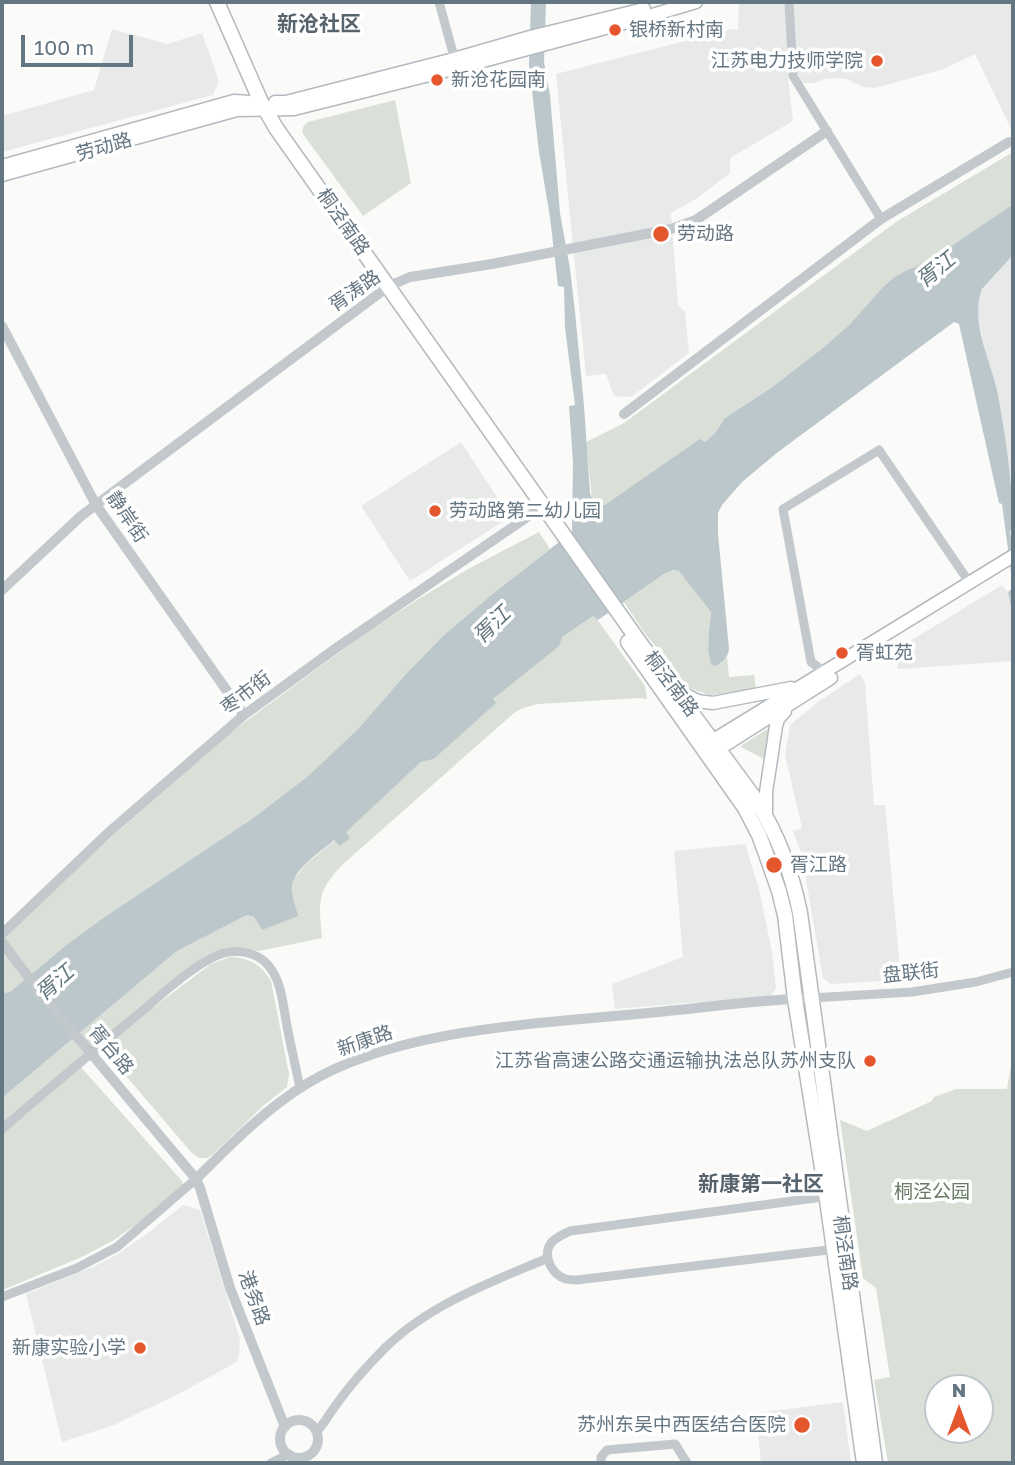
<!DOCTYPE html>
<html>
<head>
<meta charset="utf-8">
<style>
	body { margin:0 }
	#map { position:relative; width:1015px; height:1465px; overflow:hidden; background:#fafaf8; font-family:"Golos Text",sans-serif }
	canvas { display:block }
	.frame { position:absolute; inset:0; border:4px solid #657683; pointer-events:none }
	.north { position:absolute; left:924px; top:1374px; width:70px; height:70px; box-sizing:border-box; background:#fff; border:2px solid #c1c8cd; border-radius:50%; rotate:0deg; font-size:19px; font-weight:700; line-height:28px; text-align:center; color:#657683 }
	.north::after { content:''; display:block; margin:auto; width:24px; height:32px; background:#e4572e; clip-path:polygon(50% 0,100% 100%,50% 72%,0 100%) }
	.scale { position:absolute; left:21px; top:35px; width:112px; height:32px; box-sizing:border-box; border:4px solid #657683; border-top:0; padding-left:9px; font-size:21px; line-height:24px; white-space:nowrap; color:#657683; -webkit-text-stroke:5px #fff; paint-order:stroke }
</style>
</head>
<body>
<div id="map">
<canvas width="1015" height="1465"></canvas>
<div class="frame"></div>
<div class="north">N</div>
<div class="scale">100 m</div>
</div>
<script>
const ctx = document.querySelector('canvas').getContext('2d');
ctx.lineJoin = 'round';
function paint(path, color) {
  ctx.fillStyle = color;
  ctx.fill(path, 'evenodd');
}
function trace(path, color, width, dash) {
  ctx.strokeStyle = color;
  ctx.lineWidth = width;
  ctx.lineCap = dash ? 'butt' : 'round';
  ctx.setLineDash(dash || []);
  ctx.stroke(path);
}
function label(font, color, halo, rows, align = 'center') {
  ctx.font = font + ' "Golos Text","Noto Sans SC",sans-serif';
  ctx.lineWidth = 7;
  ctx.setLineDash([]);
  ctx.textBaseline = 'middle';
  ctx.strokeStyle = halo;
  ctx.fillStyle = color;
  for (const [text, x, y, turn = 0] of rows) {
    ctx.save();
    ctx.translate(x, y);
    ctx.rotate((+turn || 0) * Math.PI / 180);
    ctx.textAlign = isNaN(turn) ? turn : align;
    if (halo) ctx.strokeText(text, 0, 0);
    ctx.fillText(text, 0, 0);
    ctx.restore();
  }
}
paint(new Path2D(`
	M 739,2 L 785,2 L 788,78 L 793,121 L 730,158 L 730,173 L 696,199 L 671,213 L 678,305 L 685,312 L 689,353 L 631,397 L 614,396 L 606,374 L 586,376 L 556,74 L 732,29 L 738,30 Z
	M 793,2 L 1013,2 L 1013,133 L 975,54 L 944,69 L 875,88 L 863,87 L 846,79 L 838,78 L 825,79 L 815,83 L 803,83 L 794,68 Z
	M 112,29 L 168,44 L 202,33 L 219,81 L 213,95 L 2,152 L 2,116 L 94,90 Z
	M 1013,255 L 1013,503 L 1007,453 L 977,312 L 979,295 L 982,289 Z
	M 461,442 L 510,517 L 410,581 L 361,506 Z
	M 1002,585 L 1008,592 L 1013,615 L 1013,661 L 898,669 L 897,649 Z
	M 860,674 L 865,683 L 874,805 L 885,805 L 901,980 L 831,984 L 823,978 L 804,868 L 801,853 L 793,831 L 802,828 L 785,755 L 790,725 L 818,702 Z
	M 745,844 L 759,889 L 772,952 L 776,988 L 771,996 L 615,1009 L 612,984 L 683,957 L 674,851 Z
	M 183,1205 L 200,1210 L 240,1339 L 239,1356 L 237,1361 L 230,1366 L 178,1394 L 114,1425 L 62,1442 L 26,1294 L 95,1266 L 118,1254 L 148,1233 Z
	M 843,1402 L 851,1463 L 761,1463 L 756,1413 Z`), '#e8e9e9');
paint(new Path2D(`
	M 395,100 L 411,183 L 363,216 L 303,134 C 302,128 303,126 308,122 Z
	M 1013,152 L 1013,204 L 928,262 L 907,270 L 893,278 L 884,286 L 848,326 L 824,347 L 771,388 L 725,418 L 715,433 L 705,442 L 605,505 L 600,505 L 592,498 L 586,442 L 624,423 L 896,222 Z
	M 539,532 L 550,549 L 495,592 L 444,635 L 404,676 L 359,728 L 307,777 L 249,821 L 64,947 L 11,991 L 2,994 L 2,936 L 57,885 L 230,733 L 363,635 L 417,600 L 468,569 Z
	M 673,570 L 679,571 L 683,575 L 711,612 L 708,644 L 712,665 L 720,664 L 727,657 L 729,677 L 754,675 L 756,690 L 710,695 L 689,688 L 684,684 L 664,656 L 646,635 L 624,602 L 664,574 Z
	M 594,615 L 645,686 L 647,699 L 640,698 L 538,704 L 523,708 L 515,712 L 342,865 C 316,893 319,901 322,938 L 259,951 L 251,950 L 217,951 L 206,956 L 183,972 L 2,1124 L 2,1098 L 177,951 L 247,915 L 254,917 L 262,930 L 292,892 L 293,880 L 305,865 L 335,840 L 350,838 L 345,832 L 421,762 L 434,759 L 495,703 L 493,699 L 562,637 Z
	M 771,727 L 766,760 L 741,747 L 742,745 Z
	M 230,957 C 249,957 262,965 271,981 L 289,1074 L 287,1087 L 264,1105 L 212,1155 L 207,1158 L 199,1158 L 191,1152 L 103,1049 L 151,1009 L 211,964 Z
	M 1013,1053 L 1013,1459 L 1010,1463 L 888,1463 L 874,1380 L 890,1377 L 876,1288 L 863,1278 L 840,1120 L 867,1131 L 932,1101 L 934,1097 L 956,1089 L 1007,1089 ZM 938,1388 L 980,1388 L 980,1430 L 938,1430 Z
	M 80,1066 L 182,1181 L 183,1185 L 175,1197 L 114,1240 L 84,1256 L 5,1289 L 2,1288 L 2,1134 Z`), '#dadfd7');
paint(new Path2D(`
	M 531,2 L 546,2 L 544,62 L 550,95 L 560,213 L 570,269 L 575,312 L 584,406 L 590,493 L 592,498 L 600,505 L 605,505 L 700,439 L 705,442 L 715,433 L 725,418 L 771,388 L 824,347 L 848,326 L 884,286 L 893,278 L 907,270 L 928,262 L 1013,204 L 1013,255 L 982,289 C 969,320 992,364 998,395 C 1006,440 1013,485 1013,530 L 1010,531 L 1013,554 L 1013,615 L 1008,592 L 1013,587 L 1002,504 L 999,503 L 959,324 L 954,322 L 778,452 L 742,482 L 722,505 L 718,513 L 718,534 L 729,649 C 728,657 723,663 715,666 L 712,665 C 705,649 710,628 711,612 L 679,571 L 673,570 L 664,574 L 598,620 L 593,616 L 562,637 L 559,646 L 493,699 L 496,703 L 434,759 L 421,762 L 346,832 L 350,838 L 340,846 L 334,840 C 322,851 293,869 292,887 C 291,896 296,907 298,916 L 262,930 L 254,917 L 247,915 L 177,951 L 2,1098 L 2,994 L 11,991 L 64,947 L 102,919 L 249,821 L 307,777 L 359,728 L 404,676 L 444,635 L 495,592 L 572,532 L 573,462 L 569,406 L 575,405 L 565,328 L 564,287 L 558,286 L 550,217 L 539,152 L 529,65 Z`), '#bbc7cb');
const secondary = new Path2D(`
	M 275,102 L 286,102 L 454,59 L 530,37 L 644,9
	M 2,166 L 234,101 L 250,102
	M 2,175 L 237,110 L 294,109 L 457,68 L 639,19 L 696,2
	M 676,690 L 698,701 L 713,703 L 791,688
	M 707,744 L 1013,556
	M 711,754 L 831,678
	M 766,815 L 766,792 L 776,726 L 778,719 L 785,711`);
const primary = new Path2D(`
	M 217,2 L 261,102 L 276,128 L 640,643 L 756,800 C 778,835 792,873 800,913 L 875,1463
	M 628,642 L 745,808 L 759,835 L 766,854 L 779,891 L 785,915 L 795,999 L 826,1193 L 864,1463`);
trace(secondary, '#b3babf', 15);
trace(primary, '#b5babe', 17);
trace(new Path2D(`
	M 439,2 L 456,64
	M 789,2 L 793,76 L 881,219
	M 825,672 L 811,662 L 783,509 L 879,450 L 969,582
	M 811,998 L 912,992 L 976,982 L 1013,972
	M 2,1129 C 48,1089 95,1050 141,1012 C 162,994 199,960 224,953 C 239,949 258,953 268,965 C 282,981 283,1006 287,1026 C 291,1047 296,1068 300,1088
	M 830,1196 L 570,1231 C 564,1234 556,1237 551,1243 C 542,1256 552,1275 566,1279 C 570,1280 574,1280 577,1280 L 836,1249
	M 2,1297 L 77,1268 L 117,1247 L 196,1179
	M 317,1431 C 325,1423 329,1414 336,1405 C 350,1385 367,1366 385,1348 C 430,1304 491,1282 548,1258
	M 271,1463 L 289,1454
	M 601,1463 L 601,1457 L 607,1450 L 675,1444 L 687,1463`), '#c3c8cc', 9);
trace(new Path2D(`
	M 2,326 L 96,505 L 244,715
	M 624,414 L 881,219 L 1009,142
	M 2,590 L 81,516 L 389,286 L 410,277 L 492,264 L 671,229 L 696,220 L 827,131
	M 2,934 L 108,833 L 244,715 L 339,646 L 536,511
	M 2,942 L 45,999 L 85,1046
	M 145,1118 L 196,1179 L 200,1188 L 230,1288 L 285,1427
	M 196,1179 C 230,1145 265,1109 308,1083 C 398,1029 534,1024 637,1014 C 695,1009 753,1000 811,998
	M280 1439a19 19 0 1 1 38 0a19 19 0 1 1-38 0Z`), '#c3c8cc', 10);
trace(secondary, '#fff', 12);
trace(primary, '#fff', 14);
trace(new Path2D(`
	M 85,1046 L 145,1118`), '#c3c8cc', 10);
for (const [x, y, r, color] of [
	[615,30,7,"#e4572e"],
	[877,61,7,"#e4572e"],
	[437,80,7,"#e4572e"],
	[661,234,9,"#e4572e"],
	[435,511,7,"#e4572e"],
	[842,653,7,"#e4572e"],
	[774,865,9,"#e4572e"],
	[870,1061,7,"#e4572e"],
	[140,1348,7,"#e4572e"],
	[802,1425,9,"#e4572e"]
]) {
  const dot = new Path2D();
  dot.arc(x, y, r, 0, 2 * Math.PI);
  ctx.fillStyle = color;
  ctx.fill(dot);
  trace(dot, '#fff', 2.5);
}
label('19px', '#657683', '#fff', [
	["银桥新村南",629,30],
	["江苏电力技师学院",863,61,"right"],
	["新沧花园南",451,80],
	["劳动路",677,234],
	["劳动路第二幼儿园",449,511],
	["胥虹苑",856,653],
	["胥江路",790,865],
	["江苏省高速公路交通运输执法总队苏州支队",856,1061,"right"],
	["新康实验小学",126,1348,"right"],
	["苏州东吴中西医结合医院",786,1425,"right"]
], 'left');
label('19px', '#657683', '#fff', [
	["劳动路",104,147,-16],
	["桐泾南路",343,222,55],
	["胥涛路",355,291,-35],
	["静岸街",127,517,56],
	["桐泾南路",671,684,53],
	["枣市街",246,693,-38],
	["盘联街",911,973,-6],
	["新康路",365,1041,-19],
	["胥台路",111,1050,50],
	["桐泾南路",845,1253,82],
	["港务路",254,1298,70]
]);
label('19px', '#687a64', '#fff', [
	["桐泾公园",932,1192]
]);
label('bold 21px', '#57646e', '#fff', [
	["新沧社区",319,24],
	["新康第一社区",761,1184]
]);
label('italic 21px', '#60757c', '#fff', [
	["胥江",936,270,-39],
	["胥江",492,625,-44],
	["胥江",55,983,-41]
]);
</script>
</body>
</html>
